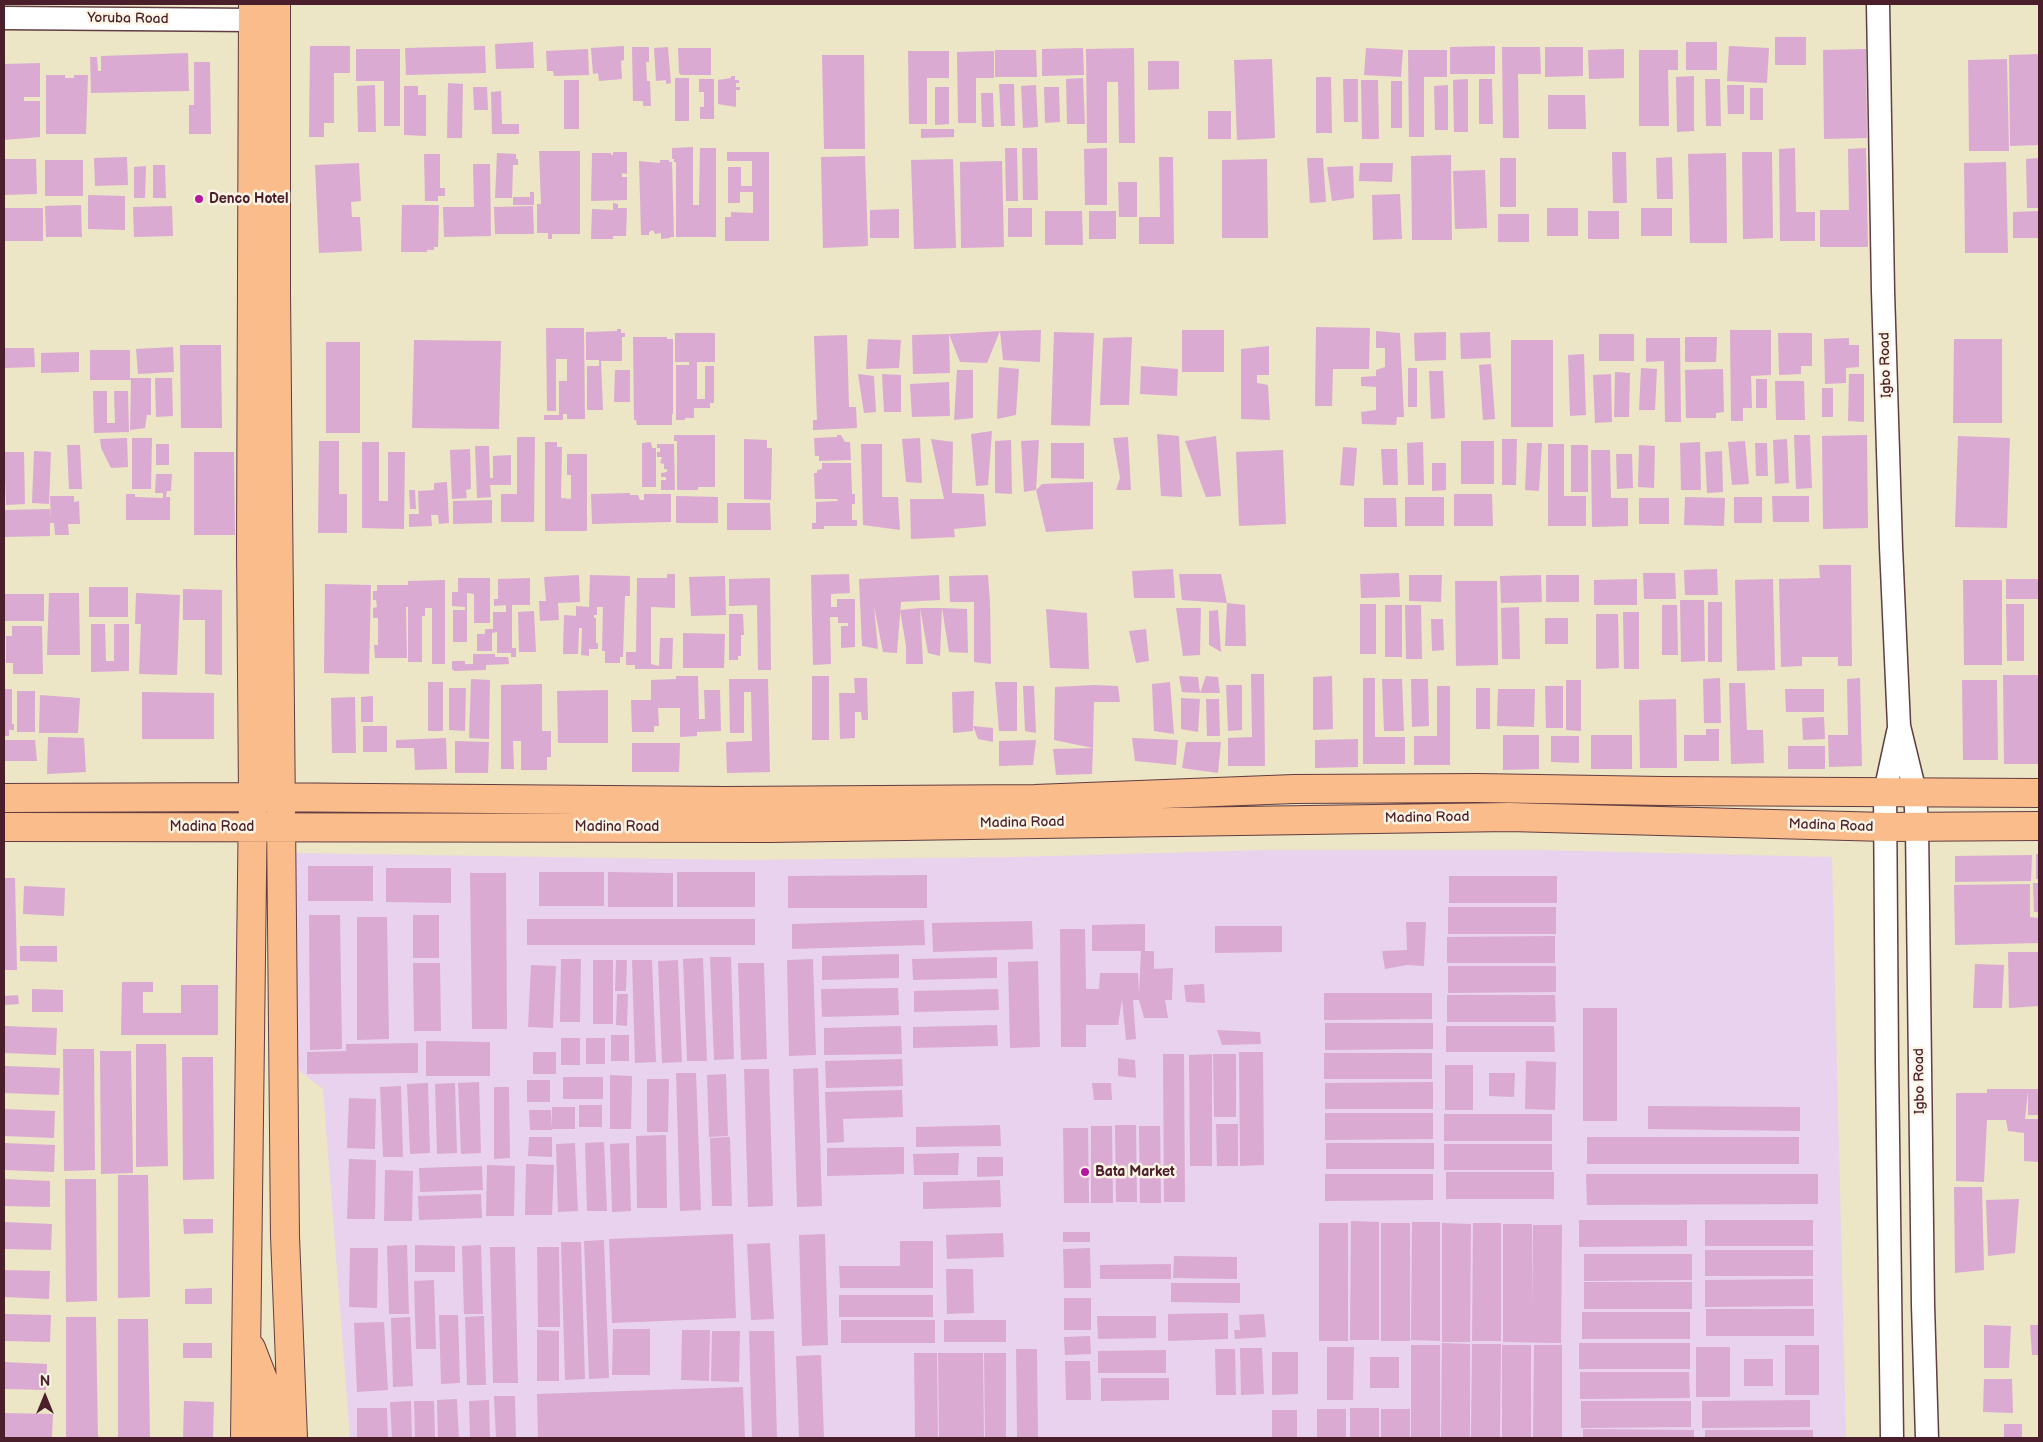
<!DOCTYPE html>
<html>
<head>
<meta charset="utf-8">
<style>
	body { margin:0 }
	#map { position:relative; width:2043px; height:1442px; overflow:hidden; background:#ece5c6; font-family:"Balsamiq Sans",sans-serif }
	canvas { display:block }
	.frame { position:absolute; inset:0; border:5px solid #4a1f2b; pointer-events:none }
	.north { position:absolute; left:20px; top:1372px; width:50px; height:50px; -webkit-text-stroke:4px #fcf5e5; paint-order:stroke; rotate:0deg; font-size:14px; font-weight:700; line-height:20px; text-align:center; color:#4a1f2b }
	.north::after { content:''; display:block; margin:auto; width:18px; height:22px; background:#4a1f2b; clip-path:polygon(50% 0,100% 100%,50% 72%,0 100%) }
</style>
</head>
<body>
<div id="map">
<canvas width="2043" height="1442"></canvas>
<div class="frame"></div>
<div class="north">N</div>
</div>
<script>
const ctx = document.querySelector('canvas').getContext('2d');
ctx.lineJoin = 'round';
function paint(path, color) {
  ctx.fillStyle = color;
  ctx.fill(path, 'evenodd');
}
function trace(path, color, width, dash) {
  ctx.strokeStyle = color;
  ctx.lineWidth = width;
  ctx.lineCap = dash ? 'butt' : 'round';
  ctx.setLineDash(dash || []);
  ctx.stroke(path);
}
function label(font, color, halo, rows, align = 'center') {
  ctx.font = font + ' "Balsamiq Sans",sans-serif';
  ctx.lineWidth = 5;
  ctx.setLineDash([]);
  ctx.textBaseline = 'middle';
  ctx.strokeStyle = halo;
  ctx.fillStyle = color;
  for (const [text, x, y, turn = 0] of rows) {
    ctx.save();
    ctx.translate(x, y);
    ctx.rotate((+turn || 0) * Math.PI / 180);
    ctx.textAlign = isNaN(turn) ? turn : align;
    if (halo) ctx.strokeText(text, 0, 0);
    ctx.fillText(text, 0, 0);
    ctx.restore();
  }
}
paint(new Path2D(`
	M 1266,850 L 1538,850 L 1832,857 L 1846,1438 L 350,1438 L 323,1089 L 296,1068 L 292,853 L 739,860 L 1015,857 Z`), '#e9d2ed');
paint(new Path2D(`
	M 1775,37 L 1806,37 L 1806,65 L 1775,65 Z
	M 533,42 L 534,68 L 496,69 L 495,44 Z
	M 1686,42 L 1717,42 L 1717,70 L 1686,70 Z
	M 310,46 L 350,46 L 350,73 L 334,73 L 334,123 L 324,123 L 324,137 L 309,137 Z
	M 485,46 L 486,73 L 406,75 L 405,48 Z
	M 624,46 L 624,60 L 621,61 L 622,79 L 599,81 L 598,73 L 593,74 L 591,48 Z
	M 1495,46 L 1495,74 L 1450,74 L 1450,47 Z
	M 1729,46 L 1769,48 L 1767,83 L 1727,81 Z
	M 632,47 L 649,47 L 649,62 L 646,62 L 647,81 L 650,81 L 651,106 L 643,106 L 643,101 L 633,101 Z
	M 668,47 L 671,83 L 666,84 L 666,80 L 656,81 L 654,48 Z
	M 1502,47 L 1540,47 L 1541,74 L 1518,74 L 1519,138 L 1503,138 Z
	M 1545,47 L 1583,47 L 1583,76 L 1545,77 Z
	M 678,48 L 711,48 L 711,75 L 681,75 L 679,73 Z
	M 1083,48 L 1084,75 L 1042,76 L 1042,49 Z
	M 1134,48 L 1135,143 L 1119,143 L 1118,82 L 1107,82 L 1107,143 L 1087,143 L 1086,49 Z
	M 1366,48 L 1403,50 L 1401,77 L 1364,75 Z
	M 356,49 L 400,49 L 400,126 L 384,126 L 384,81 L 356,81 Z
	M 588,49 L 589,75 L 554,76 L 553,71 L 547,71 L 546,51 Z
	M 1624,49 L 1624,78 L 1589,79 L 1588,50 Z
	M 1866,49 L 1867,138 L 1824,139 L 1823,50 Z
	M 995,50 L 1036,50 L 1037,77 L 995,77 Z
	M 1408,50 L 1447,50 L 1447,77 L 1424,77 L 1424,137 L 1409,137 Z
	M 1639,50 L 1678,50 L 1678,70 L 1668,70 L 1669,126 L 1639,126 Z
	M 908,51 L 949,51 L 949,78 L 927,78 L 927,124 L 909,124 Z
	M 994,51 L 994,78 L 976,78 L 976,123 L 958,123 L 957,52 Z
	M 188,53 L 189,91 L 91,93 L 90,57 L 97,57 L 98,71 L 101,71 L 101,56 Z
	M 2039,54 L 2039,145 L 2010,146 L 2009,55 Z
	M 822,55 L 864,55 L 865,149 L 824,149 Z
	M 1272,59 L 1275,138 L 1237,140 L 1234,60 Z
	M 2007,59 L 2009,151 L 1969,151 L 1968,60 Z
	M 1148,61 L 1179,61 L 1179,89 L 1148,90 Z
	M 194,62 L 210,62 L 211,134 L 189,134 L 189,105 L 194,105 Z
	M 40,63 L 40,97 L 24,97 L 24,101 L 40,101 L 40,137 L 4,140 L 4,64 Z
	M 46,75 L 65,75 L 65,78 L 74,78 L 74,75 L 88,75 L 86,134 L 46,134 Z
	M 731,76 L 735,76 L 735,80 L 739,80 L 739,83 L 736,83 L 736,87 L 740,87 L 740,90 L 736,90 L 736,107 L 718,104 L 718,80 L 731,78 Z
	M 1694,76 L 1694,131 L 1677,132 L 1676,77 Z
	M 1316,77 L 1331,77 L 1332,133 L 1316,133 Z
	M 675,78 L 689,78 L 689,121 L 675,121 Z
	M 1083,78 L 1085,124 L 1067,124 L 1066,79 Z
	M 699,79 L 714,79 L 714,119 L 700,119 L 700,107 L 704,107 L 704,92 L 699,92 Z
	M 1343,79 L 1358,79 L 1358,122 L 1344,122 Z
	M 1468,79 L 1468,132 L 1454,132 L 1453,80 Z
	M 1479,79 L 1492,79 L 1493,124 L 1479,124 Z
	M 1705,79 L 1720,79 L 1721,126 L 1706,126 Z
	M 564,80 L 579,80 L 579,129 L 564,129 Z
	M 1361,80 L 1378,80 L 1379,139 L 1362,139 Z
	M 1391,81 L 1402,81 L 1402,128 L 1391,128 Z
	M 448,83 L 463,84 L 462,138 L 447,138 Z
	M 999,84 L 1014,84 L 1015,126 L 1001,126 Z
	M 375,85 L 376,132 L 358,132 L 357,86 Z
	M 1036,85 L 1038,127 L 1023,128 L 1021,86 Z
	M 1448,85 L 1448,130 L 1435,130 L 1434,86 Z
	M 1727,85 L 1744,85 L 1744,114 L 1728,114 Z
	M 404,86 L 418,86 L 418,95 L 426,95 L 426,136 L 404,135 Z
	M 473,87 L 487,87 L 488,110 L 474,110 Z
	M 935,87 L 949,87 L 949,124 L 935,125 Z
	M 1044,87 L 1059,87 L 1060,122 L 1045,123 Z
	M 1750,88 L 1763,88 L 1763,120 L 1750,120 Z
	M 501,91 L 502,124 L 519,124 L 519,134 L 492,134 L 491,92 Z
	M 981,93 L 993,93 L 994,127 L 982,127 Z
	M 1548,95 L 1585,95 L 1586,129 L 1548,129 Z
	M 1208,111 L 1231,111 L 1231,139 L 1208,139 Z
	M 921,129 L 954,129 L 954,137 L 921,138 Z
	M 693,147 L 693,205 L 699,205 L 700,148 L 716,148 L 716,237 L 676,237 L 676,162 L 674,162 L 674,159 L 672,159 L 672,148 Z
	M 1005,148 L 1017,148 L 1018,201 L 1006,201 Z
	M 1022,148 L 1037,148 L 1038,200 L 1023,200 Z
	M 1107,148 L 1107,205 L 1085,205 L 1084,149 Z
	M 1795,148 L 1796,212 L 1815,212 L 1815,241 L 1780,241 L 1779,149 Z
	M 1866,148 L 1868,247 L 1820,247 L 1820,210 L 1849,210 L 1848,149 Z
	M 539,151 L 580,151 L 580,234 L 552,234 L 552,239 L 548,239 L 548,233 L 537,233 L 537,204 L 541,204 Z
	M 613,152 L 627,152 L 627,174 L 622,173 L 622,177 L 627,177 L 627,200 L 591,201 L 592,153 L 611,153 L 611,155 L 613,155 Z
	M 727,152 L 769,152 L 769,241 L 725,241 L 725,217 L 731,217 L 731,212 L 753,213 L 753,192 L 740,192 L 740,203 L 728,203 L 728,167 L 741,167 L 741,186 L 752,186 L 752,161 L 727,161 Z
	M 1612,152 L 1626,152 L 1627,203 L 1613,203 Z
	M 1742,152 L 1772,152 L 1773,238 L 1743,239 Z
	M 497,153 L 516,154 L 516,159 L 518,159 L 518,165 L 513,165 L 512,198 L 495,198 Z
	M 1726,153 L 1727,243 L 1690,243 L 1688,154 Z
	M 424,154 L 440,154 L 440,188 L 445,188 L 445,196 L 438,196 L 438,201 L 425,201 Z
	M 1451,155 L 1452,240 L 1412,240 L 1411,156 Z
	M 865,156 L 868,246 L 823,248 L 821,157 Z
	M 127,157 L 128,185 L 95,186 L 94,158 Z
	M 1159,157 L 1173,157 L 1174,244 L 1139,244 L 1139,217 L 1160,217 Z
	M 1672,157 L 1673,199 L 1657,199 L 1656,158 Z
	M 1307,158 L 1323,158 L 1326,202 L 1310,203 Z
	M 1500,158 L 1516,158 L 1516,207 L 1500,207 Z
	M 2039,158 L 2039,208 L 2027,208 L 2026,159 Z
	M 4,159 L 36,159 L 37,194 L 4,195 Z
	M 953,159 L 956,248 L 914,249 L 911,160 Z
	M 1267,159 L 1268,238 L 1222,238 L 1222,160 Z
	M 45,160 L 83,160 L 83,196 L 45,196 Z
	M 660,160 L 669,160 L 669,162 L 672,162 L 674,237 L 670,237 L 670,238 L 661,239 L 661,233 L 655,234 L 653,230 L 649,232 L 649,235 L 641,235 L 639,161 L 660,163 Z
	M 1002,161 L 1004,247 L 961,248 L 960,162 Z
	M 2006,162 L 2008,253 L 1965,253 L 1964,163 Z
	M 359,163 L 361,201 L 351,202 L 352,217 L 360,217 L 362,251 L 319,253 L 315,165 Z
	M 1360,163 L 1393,163 L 1392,182 L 1359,181 Z
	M 473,164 L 490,164 L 491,236 L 444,237 L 443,207 L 474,207 Z
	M 153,165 L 165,165 L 166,198 L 153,198 Z
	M 146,166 L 145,198 L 134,198 L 134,167 Z
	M 1353,166 L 1354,198 L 1332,201 L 1327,167 Z
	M 1485,170 L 1487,228 L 1455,229 L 1453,171 Z
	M 1118,182 L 1137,182 L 1137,217 L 1119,217 Z
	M 530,192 L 534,192 L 534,205 L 513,205 L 513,197 L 530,197 Z
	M 1400,194 L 1402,239 L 1373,240 L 1372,195 Z
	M 88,195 L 125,196 L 125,230 L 88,229 Z
	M 613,203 L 618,204 L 618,208 L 627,208 L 626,236 L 613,236 L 613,239 L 591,239 L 592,209 L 613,210 Z
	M 81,205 L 82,237 L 46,237 L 45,206 Z
	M 402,205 L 439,205 L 438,247 L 434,247 L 434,250 L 427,250 L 427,252 L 401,252 Z
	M 172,206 L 173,236 L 134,237 L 133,207 Z
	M 533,206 L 534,234 L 495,234 L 494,207 Z
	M 4,208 L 43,208 L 43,241 L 4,241 Z
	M 1008,208 L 1032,208 L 1032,237 L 1008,237 Z
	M 1547,208 L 1578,208 L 1578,236 L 1547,236 Z
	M 1641,208 L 1672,208 L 1672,236 L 1641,236 Z
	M 899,209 L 899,238 L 870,238 L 870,210 Z
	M 1045,211 L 1082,211 L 1083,245 L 1045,245 Z
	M 1089,211 L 1116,211 L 1116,239 L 1089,239 Z
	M 1588,211 L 1619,211 L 1619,239 L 1588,239 Z
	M 2039,211 L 2039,238 L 2013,238 L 2013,212 Z
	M 1498,214 L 1529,214 L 1529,242 L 1498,242 Z
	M 1316,327 L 1370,328 L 1369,369 L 1333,369 L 1332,406 L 1315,406 Z
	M 546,328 L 584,328 L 585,419 L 567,419 L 567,414 L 563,414 L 563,420 L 544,420 L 544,415 L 559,415 L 559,381 L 567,381 L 567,359 L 556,359 L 556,411 L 547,411 Z
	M 617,329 L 621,329 L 621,333 L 625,333 L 625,337 L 622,337 L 622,361 L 601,361 L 603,410 L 587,410 L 587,366 L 599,366 L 599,360 L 586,360 L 586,332 L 617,331 Z
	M 1041,330 L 1040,362 L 1003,360 L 1000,331 Z
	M 1182,330 L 1224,330 L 1224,372 L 1182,372 Z
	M 1730,330 L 1771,330 L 1771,375 L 1751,376 L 1752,408 L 1743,408 L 1743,421 L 1731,421 Z
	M 1000,331 L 987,363 L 960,362 L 949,334 Z
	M 1376,331 L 1400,333 L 1404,417 L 1397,417 L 1396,425 L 1362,424 L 1361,412 L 1376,410 L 1376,387 L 1361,386 L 1361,377 L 1376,376 L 1376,370 L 1385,367 L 1385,348 L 1376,348 Z
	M 1054,332 L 1094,333 L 1090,426 L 1051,425 Z
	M 1446,332 L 1446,360 L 1415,361 L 1414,333 Z
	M 1490,332 L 1491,358 L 1461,359 L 1460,333 Z
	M 675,333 L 715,333 L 715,362 L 697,362 L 697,399 L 705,399 L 705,366 L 714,366 L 714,403 L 710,403 L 710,408 L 694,408 L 694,418 L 685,418 L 685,420 L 676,420 L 676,365 L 689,365 L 689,362 L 675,362 Z
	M 1778,333 L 1812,333 L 1812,366 L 1801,366 L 1801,374 L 1779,375 Z
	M 949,334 L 950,373 L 913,374 L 912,335 Z
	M 1599,334 L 1634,334 L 1634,361 L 1599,361 Z
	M 847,335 L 849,407 L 856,407 L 857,428 L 813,430 L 813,420 L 817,420 L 814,336 Z
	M 633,337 L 667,337 L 667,339 L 673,339 L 673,414 L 672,414 L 672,425 L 637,425 L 636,420 L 634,420 Z
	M 1132,337 L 1129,405 L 1100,405 L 1103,338 Z
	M 1685,337 L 1717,337 L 1716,362 L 1685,362 Z
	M 1646,338 L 1680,338 L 1681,422 L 1665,422 L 1664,361 L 1646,362 Z
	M 1849,338 L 1849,345 L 1859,345 L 1859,367 L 1846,368 L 1846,383 L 1825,384 L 1824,339 Z
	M 868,339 L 901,340 L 899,368 L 866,369 Z
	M 1954,339 L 2002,339 L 2002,423 L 1953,423 Z
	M 414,340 L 501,341 L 499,429 L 412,428 Z
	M 1511,340 L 1553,340 L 1553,427 L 1511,427 Z
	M 326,342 L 360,342 L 360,433 L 326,433 Z
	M 180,345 L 221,345 L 222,428 L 181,428 Z
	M 1269,346 L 1269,375 L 1257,375 L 1257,383 L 1268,385 L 1270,420 L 1241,419 L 1241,349 Z
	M 173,347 L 174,372 L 138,374 L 136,349 Z
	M 4,348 L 34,348 L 35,367 L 4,368 Z
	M 90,350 L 130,350 L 130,378 L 151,378 L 151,415 L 147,415 L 145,428 L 130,430 L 131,380 L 90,380 Z
	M 79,352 L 79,372 L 41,373 L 41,353 Z
	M 1584,354 L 1586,415 L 1570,416 L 1568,355 Z
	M 1491,364 L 1495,419 L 1483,420 L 1479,365 Z
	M 1141,366 L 1178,369 L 1177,396 L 1140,394 Z
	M 999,367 L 1019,369 L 1016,415 L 997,419 Z
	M 1408,368 L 1417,368 L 1417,407 L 1408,407 Z
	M 1641,368 L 1657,369 L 1655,410 L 1639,410 Z
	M 1723,369 L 1724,412 L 1716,413 L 1716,418 L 1686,418 L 1685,370 Z
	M 615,370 L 630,370 L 630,402 L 614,402 Z
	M 957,370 L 973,370 L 973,418 L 954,420 Z
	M 1429,371 L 1443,371 L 1445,418 L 1431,419 Z
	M 1615,372 L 1630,373 L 1629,417 L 1614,417 Z
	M 858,374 L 874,376 L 876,412 L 864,413 Z
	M 882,374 L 901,375 L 901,412 L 884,412 Z
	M 1611,374 L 1612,422 L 1595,423 L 1593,375 Z
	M 1849,374 L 1864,374 L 1864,422 L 1848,421 Z
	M 155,378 L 172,378 L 173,416 L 156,417 Z
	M 1756,379 L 1767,379 L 1767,408 L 1756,408 Z
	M 1775,381 L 1804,381 L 1805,420 L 1776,420 Z
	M 949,382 L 950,416 L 912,417 L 910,384 Z
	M 1822,388 L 1833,388 L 1833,417 L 1822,417 Z
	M 93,391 L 107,391 L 107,423 L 115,423 L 114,391 L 128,391 L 129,432 L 94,433 Z
	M 992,431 L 988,485 L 976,486 L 971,434 Z
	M 1157,434 L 1179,436 L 1182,497 L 1161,496 Z
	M 674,435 L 715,435 L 715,487 L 698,487 L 698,490 L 677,490 L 677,441 L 674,441 Z
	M 837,435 L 841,435 L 845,442 L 850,442 L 851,460 L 819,461 L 819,456 L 815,456 L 814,438 L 837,437 Z
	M 1794,435 L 1810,435 L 1812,488 L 1796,489 Z
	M 1867,435 L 1868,528 L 1823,529 L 1822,436 Z
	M 1216,436 L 1221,496 L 1206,497 L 1185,441 Z
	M 1958,436 L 2010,438 L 2007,528 L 1955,527 Z
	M 517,437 L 535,437 L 534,522 L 501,522 L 501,494 L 517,494 Z
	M 1128,437 L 1131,490 L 1116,490 L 1120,478 L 1113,438 Z
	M 127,438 L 128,467 L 111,468 L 101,448 L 100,439 Z
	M 132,438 L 152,438 L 151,489 L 132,489 Z
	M 920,438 L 922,483 L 906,482 L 902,439 Z
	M 744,439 L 767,440 L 767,448 L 772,448 L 771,500 L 744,499 Z
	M 931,439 L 953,442 L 952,493 L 984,494 L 986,526 L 954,529 L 955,537 L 911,539 L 910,499 L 944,499 Z
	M 1502,439 L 1517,439 L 1516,485 L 1502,485 Z
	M 1787,439 L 1789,483 L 1775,484 L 1773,440 Z
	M 1011,440 L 1012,494 L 995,493 L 995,441 Z
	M 1039,440 L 1036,490 L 1024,492 L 1021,441 Z
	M 319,441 L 339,441 L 339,494 L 347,494 L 347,533 L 318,533 Z
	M 1461,441 L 1494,441 L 1494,484 L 1461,484 Z
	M 1745,441 L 1749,484 L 1732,485 L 1728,442 Z
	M 362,442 L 379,442 L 379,501 L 388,501 L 388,452 L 405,452 L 404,529 L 362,528 Z
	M 545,442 L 557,442 L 557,447 L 562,447 L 561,498 L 571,499 L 571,475 L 567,475 L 567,454 L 587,454 L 587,531 L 545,531 Z
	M 651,442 L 652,448 L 656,448 L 656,487 L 642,487 L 642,443 Z
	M 1423,442 L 1424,485 L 1408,485 L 1407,443 Z
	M 1700,442 L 1701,490 L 1681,490 L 1680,443 Z
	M 1051,443 L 1084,443 L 1084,479 L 1051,478 Z
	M 1527,443 L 1542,443 L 1539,491 L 1525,490 Z
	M 1755,443 L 1767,443 L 1768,476 L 1756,476 Z
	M 156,444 L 169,444 L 169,465 L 156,465 Z
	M 657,444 L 674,444 L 675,490 L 661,490 L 661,480 L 666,480 L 666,477 L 661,477 L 661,473 L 667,472 L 667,469 L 664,469 L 664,464 L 660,463 L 662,457 L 657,457 L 657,452 L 660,452 L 660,448 L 657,448 Z
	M 861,444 L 882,444 L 882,497 L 898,497 L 900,530 L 863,525 Z
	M 1548,444 L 1564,444 L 1564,496 L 1586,496 L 1586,526 L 1548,526 Z
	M 67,445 L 80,445 L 82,489 L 69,489 Z
	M 1571,445 L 1588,445 L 1588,492 L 1571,492 Z
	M 1639,445 L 1655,446 L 1654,488 L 1638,487 Z
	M 475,446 L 489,446 L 490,478 L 493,478 L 493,456 L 511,455 L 511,485 L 490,485 L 491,497 L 477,498 Z
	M 1343,447 L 1357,448 L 1354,486 L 1340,485 Z
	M 470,449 L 471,489 L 466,490 L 467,498 L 452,499 L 450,450 Z
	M 1381,449 L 1397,449 L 1398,485 L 1383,485 Z
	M 1283,450 L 1286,524 L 1239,526 L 1236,452 Z
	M 1591,450 L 1610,450 L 1611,498 L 1628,498 L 1628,526 L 1592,527 Z
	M 34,451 L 51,452 L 49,504 L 32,503 Z
	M 1722,451 L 1723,492 L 1707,493 L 1705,452 Z
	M 4,452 L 24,452 L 25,504 L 6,505 Z
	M 194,452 L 234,452 L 235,535 L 194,535 Z
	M 1616,454 L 1632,454 L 1633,488 L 1617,489 Z
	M 822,463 L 851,463 L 852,494 L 855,494 L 855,504 L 852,504 L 852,520 L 857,520 L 857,526 L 824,526 L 824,529 L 812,529 L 812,523 L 816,523 L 816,502 L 838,501 L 837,499 L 815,499 L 814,473 L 817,473 L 817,470 L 822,469 Z
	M 1432,463 L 1446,463 L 1446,490 L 1432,491 Z
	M 156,474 L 172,474 L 171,491 L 167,491 L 166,497 L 170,497 L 170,520 L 126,520 L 126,494 L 135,494 L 135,497 L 163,498 L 163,493 L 155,493 Z
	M 447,482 L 449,523 L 439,524 L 438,515 L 431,515 L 432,526 L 409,527 L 409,514 L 419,514 L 418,491 L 434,490 L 434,483 Z
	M 1093,482 L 1093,529 L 1046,532 L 1036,490 L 1042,484 Z
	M 409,490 L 415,490 L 416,509 L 410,509 Z
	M 630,493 L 630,495 L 638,495 L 640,500 L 644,500 L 644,494 L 671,494 L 671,522 L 592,524 L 591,494 Z
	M 1454,494 L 1492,494 L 1493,526 L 1454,526 Z
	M 50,496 L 74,496 L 74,502 L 79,501 L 80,524 L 68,524 L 69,535 L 55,535 L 54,523 L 50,523 L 50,536 L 5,537 L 4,510 L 50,509 L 51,520 Z
	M 676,496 L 718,497 L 718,523 L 676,523 Z
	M 1772,496 L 1809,496 L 1809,522 L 1773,522 Z
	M 1405,497 L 1444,497 L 1444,526 L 1405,526 Z
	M 1685,497 L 1725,498 L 1724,526 L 1684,525 Z
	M 1734,497 L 1762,497 L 1762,523 L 1734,523 Z
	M 1364,498 L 1396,498 L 1397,527 L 1364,527 Z
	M 1639,498 L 1669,498 L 1669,524 L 1639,524 Z
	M 492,500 L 492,523 L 453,524 L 453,501 Z
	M 727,503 L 770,503 L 771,530 L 727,530 Z
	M 1819,565 L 1851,565 L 1852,666 L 1838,666 L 1838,657 L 1802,657 L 1802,666 L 1781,667 L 1779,579 L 1820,578 Z
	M 1173,569 L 1175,598 L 1134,598 L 1132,571 Z
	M 1717,569 L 1718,595 L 1685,595 L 1684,570 Z
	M 1399,573 L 1400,597 L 1361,598 L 1360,574 Z
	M 1643,573 L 1675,573 L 1676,599 L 1644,599 Z
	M 667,574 L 675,574 L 675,608 L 651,607 L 651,664 L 659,666 L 660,638 L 673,638 L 672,669 L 635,669 L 635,665 L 626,665 L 626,652 L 636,652 L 637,578 L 667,578 Z
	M 849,574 L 850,593 L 831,594 L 831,607 L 837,607 L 837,599 L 855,599 L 855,647 L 841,648 L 841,626 L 848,626 L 848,623 L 838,623 L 838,617 L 830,617 L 831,664 L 813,665 L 811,575 Z
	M 1179,574 L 1221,574 L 1227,603 L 1182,600 Z
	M 579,575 L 580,602 L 558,603 L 559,620 L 540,621 L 539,601 L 546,601 L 544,577 Z
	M 590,575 L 630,576 L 630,596 L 625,596 L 623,657 L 620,657 L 620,663 L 605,663 L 605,651 L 602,651 L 603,607 L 597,607 L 597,615 L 594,615 L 594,618 L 596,618 L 596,643 L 598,643 L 598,649 L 589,649 L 589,656 L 581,655 L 582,628 L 579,628 L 578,654 L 563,654 L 564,615 L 576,616 L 576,606 L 589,607 Z
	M 939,575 L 940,600 L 901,602 L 897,653 L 883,652 L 874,606 L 878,649 L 862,646 L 859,579 Z
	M 988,575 L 990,602 L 991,664 L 974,662 L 974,602 L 950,602 L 949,576 Z
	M 1409,575 L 1442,575 L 1441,602 L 1409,601 Z
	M 1541,575 L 1542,602 L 1501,603 L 1500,576 Z
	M 1546,575 L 1579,575 L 1579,602 L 1546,602 Z
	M 725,576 L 726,615 L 691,616 L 689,577 Z
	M 458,578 L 490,578 L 490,623 L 474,623 L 474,594 L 467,593 L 467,642 L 453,642 L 453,610 L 465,610 L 465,607 L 452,606 L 452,592 L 458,592 Z
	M 530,578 L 530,605 L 512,605 L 512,648 L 516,648 L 516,657 L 511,657 L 511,653 L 497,653 L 497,632 L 492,633 L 492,651 L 477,651 L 477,634 L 485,634 L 485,629 L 493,629 L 493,612 L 506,612 L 506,605 L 494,606 L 494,599 L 498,599 L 498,579 Z
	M 770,578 L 771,670 L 758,670 L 757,605 L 729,606 L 729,579 Z
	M 1637,579 L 1637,605 L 1594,605 L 1594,580 Z
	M 1773,579 L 1775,670 L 1737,671 L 1735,580 Z
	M 2006,579 L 2039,579 L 2039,599 L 2006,599 Z
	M 445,580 L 445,664 L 432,664 L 432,608 L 425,608 L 425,616 L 422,616 L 422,662 L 408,662 L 408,607 L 406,607 L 407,658 L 375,658 L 374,645 L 378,645 L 378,618 L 373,618 L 373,608 L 377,607 L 376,600 L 373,600 L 373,591 L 377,591 L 377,585 L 408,585 L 408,581 Z
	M 1963,580 L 2002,580 L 2002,665 L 1964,665 Z
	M 1455,581 L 1497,581 L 1498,665 L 1456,666 Z
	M 325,584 L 371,585 L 369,674 L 324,673 Z
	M 89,587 L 128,587 L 128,617 L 89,617 Z
	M 183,589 L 222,590 L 222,675 L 205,674 L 205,620 L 183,620 Z
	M 49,593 L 79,593 L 80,655 L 47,655 Z
	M 136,593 L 180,595 L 177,675 L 139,674 L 141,624 L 135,624 Z
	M 4,594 L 44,594 L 44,621 L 4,621 Z
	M 1680,600 L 1704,600 L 1705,661 L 1681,662 Z
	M 1708,602 L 1722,602 L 1722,662 L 1708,662 Z
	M 1227,603 L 1245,605 L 1246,646 L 1225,646 Z
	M 1360,604 L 1376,604 L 1376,654 L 1360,654 Z
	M 2006,604 L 2024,604 L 2024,661 L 2007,661 Z
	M 1385,605 L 1402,605 L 1402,657 L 1385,657 Z
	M 1405,605 L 1421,605 L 1422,659 L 1406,659 Z
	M 1662,605 L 1677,605 L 1678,655 L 1662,655 Z
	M 1519,607 L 1520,659 L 1502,659 L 1501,608 Z
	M 920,608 L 942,608 L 967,609 L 968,653 L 949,652 L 942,608 L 940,656 L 928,653 Z
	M 920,608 L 923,664 L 906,664 L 906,646 L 900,610 Z
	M 1176,608 L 1201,608 L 1200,655 L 1183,656 Z
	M 1046,609 L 1087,613 L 1089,669 L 1050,668 Z
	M 1218,610 L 1221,652 L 1209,645 L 1209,611 Z
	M 534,611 L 536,652 L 519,652 L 518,612 Z
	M 1623,612 L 1639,612 L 1639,669 L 1624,669 Z
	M 729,614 L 743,614 L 744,635 L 741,635 L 741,656 L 738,656 L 738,660 L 729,660 Z
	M 1596,614 L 1618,614 L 1619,668 L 1596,669 Z
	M 1545,618 L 1568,618 L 1568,644 L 1545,644 Z
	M 1431,619 L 1443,619 L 1444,650 L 1432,651 Z
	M 91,624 L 105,624 L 106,661 L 114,661 L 114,624 L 129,624 L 129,671 L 91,672 Z
	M 12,626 L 42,626 L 43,674 L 13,674 L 13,663 L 6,663 L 6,636 L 12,636 Z
	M 1146,629 L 1149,661 L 1136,663 L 1129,631 Z
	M 683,633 L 725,634 L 724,668 L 683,668 Z
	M 473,654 L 495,654 L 495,657 L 508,657 L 509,664 L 486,665 L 486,670 L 454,671 L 452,669 L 452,661 L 465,661 L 465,664 L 473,664 Z
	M 1251,674 L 1264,674 L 1265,766 L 1228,766 L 1228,738 L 1252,737 Z
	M 2003,675 L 2039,675 L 2039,764 L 2004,764 Z
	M 676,676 L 698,676 L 699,719 L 705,719 L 704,690 L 720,690 L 721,731 L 697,732 L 697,736 L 680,737 L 680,708 L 658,708 L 659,726 L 654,726 L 654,732 L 632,732 L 631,700 L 651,700 L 651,680 L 676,679 Z
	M 812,676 L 829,676 L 829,740 L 812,740 Z
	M 1179,676 L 1198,677 L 1200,693 L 1206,676 L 1218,677 L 1220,693 L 1200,693 L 1182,692 Z
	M 1332,676 L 1333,729 L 1313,730 L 1313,677 Z
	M 854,678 L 867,678 L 868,720 L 862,720 L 861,712 L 855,712 L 855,738 L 840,739 L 839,693 L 855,693 Z
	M 1363,678 L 1375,678 L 1375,737 L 1405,737 L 1405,764 L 1363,764 Z
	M 1720,678 L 1721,723 L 1704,723 L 1703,679 Z
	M 1860,678 L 1862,766 L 1829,767 L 1828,735 L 1848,735 L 1847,679 Z
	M 471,679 L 490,680 L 489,739 L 469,738 Z
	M 729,679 L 768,679 L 770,772 L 727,773 L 726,742 L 752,741 L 751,692 L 744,692 L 744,733 L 730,733 Z
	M 1382,679 L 1402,679 L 1404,731 L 1384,731 Z
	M 1411,679 L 1428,679 L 1429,726 L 1412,727 Z
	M 1566,680 L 1581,680 L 1581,731 L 1566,730 Z
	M 1962,680 L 1997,680 L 1998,760 L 1963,760 Z
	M 428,682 L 443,682 L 443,731 L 428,731 Z
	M 995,682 L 1017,682 L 1017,731 L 999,731 Z
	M 1170,682 L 1174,734 L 1154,731 L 1152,684 Z
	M 1729,683 L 1745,683 L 1747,730 L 1763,730 L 1764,763 L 1731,764 Z
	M 542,684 L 542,731 L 551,731 L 551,757 L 547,757 L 547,770 L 521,770 L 521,741 L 513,741 L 514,769 L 501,769 L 501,685 Z
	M 1094,685 L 1118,686 L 1120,702 L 1094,702 L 1093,748 L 1092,774 L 1056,775 L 1053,749 L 1093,748 L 1054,740 L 1055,687 Z
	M 1226,685 L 1242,685 L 1242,730 L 1228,731 Z
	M 1023,686 L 1034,686 L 1036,733 L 1025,731 Z
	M 1437,686 L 1450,686 L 1450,765 L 1414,765 L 1414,736 L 1437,736 Z
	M 1545,686 L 1563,686 L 1563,728 L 1546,728 Z
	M 449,688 L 466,688 L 465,731 L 449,730 Z
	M 1476,688 L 1490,688 L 1490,729 L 1476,729 Z
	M 4,689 L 12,689 L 12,724 L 14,724 L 14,730 L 9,730 L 9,736 L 4,736 Z
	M 1498,689 L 1535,689 L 1534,727 L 1497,726 Z
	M 1785,689 L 1824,689 L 1824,712 L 1786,712 Z
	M 608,690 L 608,743 L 558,743 L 557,691 Z
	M 17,691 L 35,691 L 35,732 L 17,732 Z
	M 974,691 L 973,726 L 993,728 L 993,742 L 978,739 L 973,726 L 973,731 L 953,733 L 952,692 Z
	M 142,692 L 214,693 L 214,739 L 142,739 Z
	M 40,695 L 80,698 L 78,733 L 39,733 Z
	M 373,696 L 373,722 L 361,722 L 361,697 Z
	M 355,697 L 356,753 L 332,753 L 331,698 Z
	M 1181,698 L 1200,699 L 1198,732 L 1181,729 Z
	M 1206,699 L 1219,699 L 1220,736 L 1207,736 Z
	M 1676,699 L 1677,768 L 1640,768 L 1639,700 Z
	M 1824,717 L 1825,739 L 1803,740 L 1802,718 Z
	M 363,726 L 387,726 L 387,752 L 363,752 Z
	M 1706,729 L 1719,729 L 1719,761 L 1684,761 L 1684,735 L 1706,735 Z
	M 1503,735 L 1539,735 L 1539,769 L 1503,770 Z
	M 1591,735 L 1632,735 L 1632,769 L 1591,769 Z
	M 1551,736 L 1579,736 L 1579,763 L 1551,762 Z
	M 48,737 L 84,738 L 86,772 L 47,774 Z
	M 446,738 L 447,769 L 415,770 L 414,748 L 396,748 L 396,740 Z
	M 1132,738 L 1178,740 L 1176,765 L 1135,761 Z
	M 1358,739 L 1358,767 L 1315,768 L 1315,740 Z
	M 4,740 L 35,740 L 37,761 L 4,761 Z
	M 1036,740 L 1033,765 L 999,766 L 999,741 Z
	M 455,741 L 489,742 L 488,773 L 455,773 Z
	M 1186,742 L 1221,742 L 1218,773 L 1182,768 Z
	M 632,743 L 680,743 L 679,772 L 632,772 Z
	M 1788,746 L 1825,746 L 1825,769 L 1788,769 Z
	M 2036,854 L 2039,854 L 2039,879 L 2036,879 Z
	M 2032,855 L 2031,881 L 1955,882 L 1955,856 Z
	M 308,866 L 373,866 L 373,901 L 308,901 Z
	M 386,868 L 451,868 L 451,903 L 386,902 Z
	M 539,872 L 604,872 L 604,906 L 539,906 Z
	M 608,872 L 673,873 L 673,907 L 608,907 Z
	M 677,872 L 755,872 L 755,907 L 677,907 Z
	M 470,873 L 506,873 L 507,1029 L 472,1029 Z
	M 927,875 L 927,908 L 788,908 L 788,876 Z
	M 1449,876 L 1557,876 L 1557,903 L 1449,903 Z
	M 4,878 L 15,878 L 17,970 L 4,970 Z
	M 2033,883 L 2039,883 L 2039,912 L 2034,912 Z
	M 2030,884 L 2030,917 L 2039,918 L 2039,943 L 1955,945 L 1954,885 Z
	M 24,886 L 65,888 L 64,916 L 23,914 Z
	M 1448,907 L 1556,907 L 1556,934 L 1448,934 Z
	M 309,915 L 340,915 L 342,1049 L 310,1050 Z
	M 413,915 L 439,915 L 439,958 L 413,958 Z
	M 357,917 L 387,917 L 389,1039 L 357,1040 Z
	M 527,919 L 755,919 L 755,945 L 527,945 Z
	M 924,920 L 925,945 L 792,949 L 792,924 Z
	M 1032,921 L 1033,949 L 933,952 L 932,923 Z
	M 1406,922 L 1426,922 L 1424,966 L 1407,965 L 1385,969 L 1382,951 L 1407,950 Z
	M 1145,924 L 1145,951 L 1154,951 L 1154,969 L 1173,968 L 1172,1000 L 1165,1000 L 1168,1018 L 1144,1018 L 1139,1000 L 1133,1000 L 1136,1039 L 1126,1040 L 1122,1000 L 1118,1025 L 1086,1025 L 1086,1047 L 1061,1047 L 1060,929 L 1085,929 L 1086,989 L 1099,989 L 1100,973 L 1138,973 L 1139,994 L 1141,951 L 1092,951 L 1092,925 Z
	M 1215,926 L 1282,926 L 1282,952 L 1215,953 Z
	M 1555,936 L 1555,963 L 1447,963 L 1447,937 Z
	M 20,946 L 57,946 L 57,962 L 20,961 Z
	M 2008,952 L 2039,952 L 2039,1006 L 2009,1008 Z
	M 899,954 L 899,978 L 822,980 L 822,956 Z
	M 710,957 L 731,957 L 734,1059 L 714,1060 Z
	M 997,957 L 997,978 L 913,980 L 912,959 Z
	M 703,958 L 707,1061 L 687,1061 L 683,959 Z
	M 561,959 L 581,959 L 580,1022 L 560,1022 Z
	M 813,959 L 816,1055 L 789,1056 L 787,960 Z
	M 593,960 L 613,960 L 613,1024 L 593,1024 Z
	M 616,960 L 627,960 L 626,991 L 615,991 Z
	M 632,960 L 652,960 L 656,1062 L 635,1063 Z
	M 678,960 L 682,1062 L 662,1063 L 658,961 Z
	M 1038,961 L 1040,1047 L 1010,1048 L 1008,962 Z
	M 413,963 L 440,963 L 441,1031 L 414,1031 Z
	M 738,963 L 764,963 L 767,1059 L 741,1060 Z
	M 1975,964 L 2004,965 L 2002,1008 L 1973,1008 Z
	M 531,965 L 556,966 L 553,1028 L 528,1027 Z
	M 1448,966 L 1556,966 L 1556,992 L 1448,993 Z
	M 122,982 L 153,982 L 153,992 L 143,992 L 143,1013 L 181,1013 L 181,985 L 218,985 L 218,1035 L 121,1035 Z
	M 1204,984 L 1205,1003 L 1186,1002 L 1184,985 Z
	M 898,988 L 899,1015 L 822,1017 L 821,989 Z
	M 32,989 L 63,990 L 63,1012 L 32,1012 Z
	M 998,989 L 999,1010 L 914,1012 L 914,991 Z
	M 1324,993 L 1432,993 L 1432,1019 L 1324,1020 Z
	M 617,994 L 628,994 L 627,1026 L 616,1025 Z
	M 18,995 L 19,1004 L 4,1005 L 4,996 Z
	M 1447,995 L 1555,995 L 1556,1022 L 1447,1022 Z
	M 1583,1008 L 1617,1008 L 1617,1121 L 1583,1121 Z
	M 1325,1023 L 1433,1023 L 1433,1049 L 1325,1050 Z
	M 997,1025 L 998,1046 L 913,1048 L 913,1027 Z
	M 4,1026 L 57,1028 L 56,1055 L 4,1053 Z
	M 901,1026 L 902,1054 L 824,1055 L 824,1028 Z
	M 1446,1026 L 1554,1026 L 1555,1052 L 1446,1052 Z
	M 1217,1030 L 1260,1032 L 1261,1044 L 1222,1045 Z
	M 611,1035 L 629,1035 L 629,1061 L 611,1061 Z
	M 561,1038 L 580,1038 L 580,1065 L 561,1065 Z
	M 586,1038 L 605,1038 L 605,1064 L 586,1064 Z
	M 426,1041 L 490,1042 L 490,1076 L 426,1076 Z
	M 418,1043 L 418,1073 L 307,1074 L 307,1052 L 346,1051 L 346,1044 Z
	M 136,1044 L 166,1044 L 168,1166 L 136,1167 Z
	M 63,1049 L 94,1049 L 95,1170 L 64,1171 Z
	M 100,1051 L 131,1051 L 133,1173 L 101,1174 Z
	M 533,1052 L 556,1052 L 556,1074 L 533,1074 Z
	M 1239,1052 L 1263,1052 L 1264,1165 L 1240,1166 Z
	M 1324,1053 L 1432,1053 L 1432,1079 L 1324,1079 Z
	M 1163,1054 L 1184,1054 L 1185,1202 L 1164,1202 Z
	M 1212,1054 L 1212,1166 L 1190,1166 L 1189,1055 Z
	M 1213,1054 L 1236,1054 L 1236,1117 L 1214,1117 Z
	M 182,1057 L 213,1057 L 214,1179 L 183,1180 Z
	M 1118,1058 L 1135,1060 L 1136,1078 L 1118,1076 Z
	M 902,1059 L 903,1086 L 826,1088 L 825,1061 Z
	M 1526,1061 L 1556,1062 L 1555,1110 L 1525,1109 Z
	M 1445,1065 L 1473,1065 L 1473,1110 L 1445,1110 Z
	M 4,1066 L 60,1068 L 59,1095 L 4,1093 Z
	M 818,1068 L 822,1206 L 797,1207 L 793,1069 Z
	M 744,1069 L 769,1069 L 773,1206 L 748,1207 Z
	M 676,1073 L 696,1073 L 701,1210 L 680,1211 Z
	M 1489,1073 L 1515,1073 L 1514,1097 L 1489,1096 Z
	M 726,1074 L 728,1136 L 709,1137 L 707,1075 Z
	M 610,1075 L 632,1076 L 631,1129 L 610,1129 Z
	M 563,1077 L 603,1077 L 603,1099 L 563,1099 Z
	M 647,1079 L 669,1079 L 668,1132 L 647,1132 Z
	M 527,1080 L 550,1080 L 550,1102 L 527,1102 Z
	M 479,1082 L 481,1153 L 461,1154 L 458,1083 Z
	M 1433,1082 L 1433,1109 L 1325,1109 L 1325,1083 Z
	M 428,1083 L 430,1153 L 410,1154 L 407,1084 Z
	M 455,1083 L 457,1153 L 437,1154 L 435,1084 Z
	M 1092,1083 L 1111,1083 L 1112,1100 L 1094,1100 Z
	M 401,1086 L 403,1157 L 383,1157 L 380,1087 Z
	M 494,1087 L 509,1087 L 510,1158 L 494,1159 Z
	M 1987,1089 L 2039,1089 L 2039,1115 L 2028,1115 L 2028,1091 L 2025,1119 L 2039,1119 L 2039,1162 L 2024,1161 L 2024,1133 L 2008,1131 L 2006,1120 L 1987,1120 L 1984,1182 L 1956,1181 L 1956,1093 L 1987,1093 Z
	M 902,1090 L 903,1117 L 843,1119 L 844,1142 L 827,1143 L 825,1092 Z
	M 349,1098 L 376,1099 L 375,1149 L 347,1148 Z
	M 579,1105 L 602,1105 L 602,1127 L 579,1127 Z
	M 1648,1106 L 1800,1107 L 1800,1131 L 1648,1129 Z
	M 552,1107 L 575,1107 L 575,1129 L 552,1129 Z
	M 4,1109 L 55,1111 L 54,1138 L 4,1136 Z
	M 529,1110 L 551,1110 L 552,1130 L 530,1130 Z
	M 1325,1113 L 1433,1113 L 1433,1139 L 1325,1140 Z
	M 1444,1114 L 1552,1114 L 1552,1141 L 1444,1141 Z
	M 1216,1124 L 1238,1124 L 1238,1166 L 1217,1166 Z
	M 1000,1125 L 1001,1146 L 916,1147 L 916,1127 Z
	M 1115,1125 L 1136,1125 L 1137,1202 L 1116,1202 Z
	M 1091,1126 L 1112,1126 L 1113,1203 L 1091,1203 Z
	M 1139,1126 L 1160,1126 L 1161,1203 L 1140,1203 Z
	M 1063,1128 L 1088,1128 L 1089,1203 L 1064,1203 Z
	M 666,1135 L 667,1208 L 637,1208 L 636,1136 Z
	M 529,1137 L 552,1137 L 552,1157 L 528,1156 Z
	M 730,1137 L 732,1206 L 712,1206 L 710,1138 Z
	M 1587,1137 L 1799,1137 L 1799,1164 L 1587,1164 Z
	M 604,1142 L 607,1211 L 587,1211 L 585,1143 Z
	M 4,1143 L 55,1145 L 54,1172 L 4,1170 Z
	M 575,1143 L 578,1211 L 558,1212 L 556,1144 Z
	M 629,1143 L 631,1211 L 612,1212 L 610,1144 Z
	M 1326,1143 L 1434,1143 L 1434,1169 L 1326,1169 Z
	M 1444,1144 L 1552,1144 L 1552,1170 L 1444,1170 Z
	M 904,1147 L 904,1174 L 827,1176 L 827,1148 Z
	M 959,1153 L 958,1175 L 914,1175 L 913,1154 Z
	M 977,1157 L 1003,1157 L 1003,1176 L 977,1177 Z
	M 349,1159 L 376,1160 L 375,1219 L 347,1219 Z
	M 526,1164 L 554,1165 L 552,1215 L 525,1215 Z
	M 487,1165 L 515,1166 L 514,1216 L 486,1216 Z
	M 482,1166 L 483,1190 L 420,1192 L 419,1168 Z
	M 385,1170 L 413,1171 L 412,1221 L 384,1221 Z
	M 1446,1172 L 1554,1172 L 1554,1199 L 1446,1199 Z
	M 1325,1174 L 1433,1174 L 1433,1200 L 1325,1201 Z
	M 1586,1174 L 1818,1174 L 1818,1204 L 1587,1205 Z
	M 118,1175 L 148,1175 L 150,1297 L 118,1298 Z
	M 4,1179 L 50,1181 L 50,1207 L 4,1206 Z
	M 65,1179 L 96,1179 L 97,1301 L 66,1302 Z
	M 1000,1180 L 1001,1207 L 923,1209 L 923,1182 Z
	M 1954,1187 L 1982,1187 L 1984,1270 L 1955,1273 Z
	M 481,1194 L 482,1218 L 419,1220 L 418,1196 Z
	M 2019,1199 L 2015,1253 L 1988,1256 L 1986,1200 Z
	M 183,1219 L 213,1219 L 213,1233 L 184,1234 Z
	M 1579,1220 L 1687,1220 L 1687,1246 L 1579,1247 Z
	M 1705,1220 L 1813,1220 L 1813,1246 L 1705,1246 Z
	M 1351,1221 L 1379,1222 L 1379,1340 L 1350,1340 Z
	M 4,1222 L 52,1224 L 51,1250 L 4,1249 Z
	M 1412,1222 L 1440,1222 L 1440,1341 L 1411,1340 Z
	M 1319,1223 L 1348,1223 L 1348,1341 L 1319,1341 Z
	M 1381,1223 L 1410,1223 L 1410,1341 L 1381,1341 Z
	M 1442,1223 L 1471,1224 L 1470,1342 L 1442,1342 Z
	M 1473,1223 L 1501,1223 L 1501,1341 L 1472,1341 Z
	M 1503,1224 L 1532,1224 L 1532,1313 L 1533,1225 L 1562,1225 L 1561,1343 L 1503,1342 Z
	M 1063,1232 L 1090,1232 L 1090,1242 L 1063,1242 Z
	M 1003,1233 L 1004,1257 L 947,1259 L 946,1235 Z
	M 733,1234 L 736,1318 L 612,1323 L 609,1239 Z
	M 825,1234 L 828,1345 L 802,1346 L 799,1235 Z
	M 604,1240 L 609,1378 L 589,1379 L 584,1241 Z
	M 900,1241 L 933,1241 L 933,1288 L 840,1288 L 839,1266 L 900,1266 Z
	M 561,1242 L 581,1242 L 585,1379 L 565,1380 Z
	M 770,1243 L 774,1319 L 751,1320 L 747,1244 Z
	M 407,1245 L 409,1314 L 389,1314 L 387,1246 Z
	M 415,1245 L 455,1246 L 455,1272 L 415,1272 Z
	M 481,1245 L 483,1314 L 464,1314 L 462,1246 Z
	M 490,1247 L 515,1247 L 518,1383 L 493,1383 Z
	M 537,1247 L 559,1247 L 560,1327 L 538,1327 Z
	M 350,1248 L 378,1248 L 377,1308 L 349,1307 Z
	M 1090,1248 L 1091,1288 L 1064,1288 L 1063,1249 Z
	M 1705,1250 L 1813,1250 L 1813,1276 L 1705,1276 Z
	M 1584,1254 L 1692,1254 L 1692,1280 L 1584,1281 Z
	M 1174,1256 L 1237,1257 L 1237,1279 L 1173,1278 Z
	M 1171,1264 L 1171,1279 L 1100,1279 L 1100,1265 Z
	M 946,1269 L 973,1269 L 974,1313 L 947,1314 Z
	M 4,1270 L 50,1271 L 49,1299 L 4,1297 Z
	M 1813,1279 L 1813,1306 L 1705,1307 L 1705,1280 Z
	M 434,1280 L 436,1349 L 416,1349 L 414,1281 Z
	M 1584,1282 L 1692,1282 L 1692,1309 L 1584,1309 Z
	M 1171,1283 L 1240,1283 L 1240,1303 L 1171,1302 Z
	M 212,1288 L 212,1304 L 185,1304 L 185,1289 Z
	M 839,1295 L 933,1295 L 933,1317 L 839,1317 Z
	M 1064,1298 L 1091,1298 L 1091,1330 L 1064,1330 Z
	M 1706,1309 L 1814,1309 L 1814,1336 L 1706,1336 Z
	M 1582,1312 L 1690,1312 L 1690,1339 L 1582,1339 Z
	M 1228,1313 L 1228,1339 L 1168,1341 L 1168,1314 Z
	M 4,1314 L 51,1315 L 50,1342 L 4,1341 Z
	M 1264,1314 L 1266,1337 L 1235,1339 L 1234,1330 L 1240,1330 L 1239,1315 Z
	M 439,1315 L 458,1315 L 460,1383 L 441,1384 Z
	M 484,1316 L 486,1385 L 467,1385 L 465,1317 Z
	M 1097,1316 L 1156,1316 L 1156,1338 L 1098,1339 Z
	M 66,1317 L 96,1317 L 98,1438 L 66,1438 Z
	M 410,1317 L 413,1386 L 393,1387 L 391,1318 Z
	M 118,1319 L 148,1319 L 150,1438 L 118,1438 Z
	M 841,1320 L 935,1320 L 935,1343 L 841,1343 Z
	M 944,1320 L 1006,1320 L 1006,1342 L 944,1342 Z
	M 384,1322 L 388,1390 L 357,1392 L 354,1323 Z
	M 1984,1325 L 2011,1326 L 2009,1368 L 1984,1368 Z
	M 2030,1325 L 2039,1325 L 2039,1355 L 2032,1355 Z
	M 613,1329 L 650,1329 L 650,1375 L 612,1375 Z
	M 537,1330 L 559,1331 L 559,1381 L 537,1381 Z
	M 682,1330 L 710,1330 L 709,1381 L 681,1380 Z
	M 712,1331 L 740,1331 L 739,1382 L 711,1381 Z
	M 749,1331 L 774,1331 L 777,1438 L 752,1438 Z
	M 1090,1336 L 1091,1354 L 1065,1355 L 1064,1337 Z
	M 183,1343 L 212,1343 L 212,1358 L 183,1358 Z
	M 1442,1343 L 1470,1344 L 1470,1438 L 1441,1438 Z
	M 1579,1343 L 1690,1343 L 1690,1369 L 1579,1369 Z
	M 1472,1344 L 1501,1344 L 1500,1438 L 1471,1438 Z
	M 1411,1345 L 1440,1345 L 1440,1438 L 1411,1438 Z
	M 1502,1345 L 1531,1345 L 1531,1438 L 1502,1438 Z
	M 1534,1345 L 1562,1345 L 1562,1438 L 1533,1438 Z
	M 1785,1345 L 1819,1345 L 1819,1395 L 1785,1395 Z
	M 1327,1347 L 1354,1347 L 1353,1400 L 1327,1400 Z
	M 1696,1347 L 1730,1347 L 1730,1397 L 1696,1397 Z
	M 1240,1348 L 1262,1348 L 1264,1394 L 1241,1395 Z
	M 1016,1349 L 1037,1349 L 1038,1438 L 1017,1438 Z
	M 1215,1349 L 1235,1349 L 1236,1395 L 1216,1395 Z
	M 1166,1350 L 1166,1373 L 1098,1373 L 1098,1351 Z
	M 1272,1352 L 1298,1352 L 1298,1394 L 1272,1395 Z
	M 914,1353 L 937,1353 L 938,1438 L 915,1438 Z
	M 938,1353 L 983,1353 L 984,1438 L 939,1438 Z
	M 984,1353 L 1006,1353 L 1006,1438 L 985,1438 Z
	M 821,1355 L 824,1438 L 799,1438 L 796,1356 Z
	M 1370,1357 L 1399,1357 L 1399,1388 L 1370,1388 Z
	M 1744,1359 L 1773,1359 L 1773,1386 L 1744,1386 Z
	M 1065,1361 L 1090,1361 L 1091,1400 L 1066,1400 Z
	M 4,1362 L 47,1364 L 46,1390 L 4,1389 Z
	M 1580,1372 L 1689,1372 L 1690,1398 L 1580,1399 Z
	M 1101,1378 L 1169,1378 L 1169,1400 L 1101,1401 Z
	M 1984,1379 L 2012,1379 L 2013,1413 L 1983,1412 Z
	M 743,1387 L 745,1438 L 538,1438 L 537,1394 Z
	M 494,1396 L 515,1396 L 516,1438 L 496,1438 Z
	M 457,1399 L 459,1438 L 438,1438 L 437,1400 Z
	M 489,1400 L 490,1438 L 470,1438 L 469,1401 Z
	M 1810,1400 L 1810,1427 L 1702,1428 L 1702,1401 Z
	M 184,1401 L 214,1402 L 213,1438 L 183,1438 Z
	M 411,1401 L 412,1438 L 392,1438 L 390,1402 Z
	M 414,1401 L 434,1401 L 435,1438 L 415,1438 Z
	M 1581,1401 L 1691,1401 L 1691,1427 L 1581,1428 Z
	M 357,1408 L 387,1408 L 388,1438 L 357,1438 Z
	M 1350,1408 L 1379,1408 L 1379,1438 L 1350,1438 Z
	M 1317,1409 L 1346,1409 L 1346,1438 L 1317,1438 Z
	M 1381,1409 L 1410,1409 L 1410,1438 L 1381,1438 Z
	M 1272,1410 L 1297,1410 L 1297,1438 L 1272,1438 Z
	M 4,1413 L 53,1414 L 52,1438 L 4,1438 Z
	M 2004,1424 L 2022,1424 L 2022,1438 L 2004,1438 Z
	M 1583,1429 L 1694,1430 L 1694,1438 L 1583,1438 Z
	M 1705,1430 L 1813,1430 L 1813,1438 L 1705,1438 Z`), '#dbaad2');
const minor = new Path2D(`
	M 1878,4 L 1883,291 L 1891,547 L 1899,726 L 1915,792 L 1917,827 L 1923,1305 L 1927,1438
	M 4,18 L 253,20
	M 1892,1438 L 1887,1062 L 1885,792 L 1898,732`);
const major = new Path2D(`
	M 276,4 L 276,291 L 285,1236 L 293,1438
	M 4,798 L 253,797 L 726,801 L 1035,799 L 1294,789 L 1477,788 L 1663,791 L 2039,793
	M 4,827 L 770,828 L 1509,817 L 1886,827 L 2039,826
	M 251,1348 L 265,1384 L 269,1438
	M 245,1438 L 253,797 L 251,550 L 253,4`);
trace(minor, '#623d42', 25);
trace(major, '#623d42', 30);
trace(minor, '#fff', 22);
trace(major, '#f9bc8a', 28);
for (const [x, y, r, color] of [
	[199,199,5,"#b5179e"],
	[1085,1172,5,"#b5179e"]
]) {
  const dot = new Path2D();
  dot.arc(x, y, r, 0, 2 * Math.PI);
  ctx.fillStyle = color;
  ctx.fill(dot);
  trace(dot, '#fcf5e5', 2);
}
label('14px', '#4a1f2b', '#fcf5e5', [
	["Yoruba Road",128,19,1],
	["Igbo Road",1886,365,-92],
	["Madina Road",1427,818,-1],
	["Madina Road",1022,823,-1],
	["Madina Road",1831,826,2],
	["Madina Road",212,827],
	["Madina Road",617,827],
	["Igbo Road",1920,1081,-91]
]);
label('bold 14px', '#4a1f2b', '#fcf5e5', [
	["Denco Hotel",209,199],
	["Bata Market",1095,1172]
], 'left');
</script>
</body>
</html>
